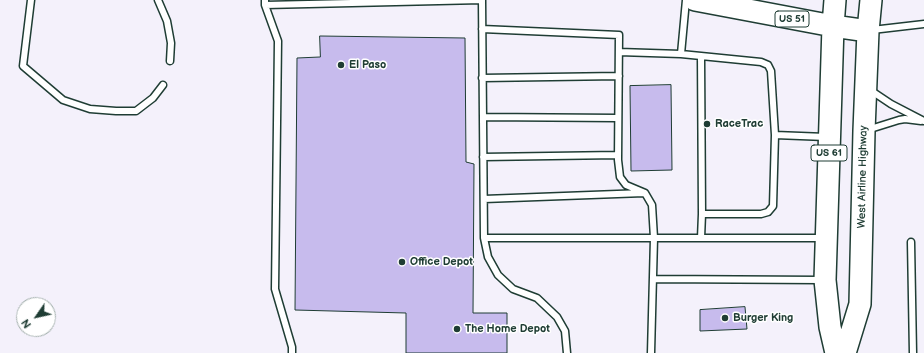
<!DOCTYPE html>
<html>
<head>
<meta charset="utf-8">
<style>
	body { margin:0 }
	#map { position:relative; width:924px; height:353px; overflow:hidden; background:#f4f1fb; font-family:"Balsamiq Sans",sans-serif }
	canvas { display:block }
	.north { position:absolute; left:16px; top:297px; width:40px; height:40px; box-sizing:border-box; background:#fff; border:1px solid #a5b1ae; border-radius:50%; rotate:236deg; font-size:11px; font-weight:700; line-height:16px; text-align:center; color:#1f3d34 }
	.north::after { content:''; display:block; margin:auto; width:14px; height:18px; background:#1f3d34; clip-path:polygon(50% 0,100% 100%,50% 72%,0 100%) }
</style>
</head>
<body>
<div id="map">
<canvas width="924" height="353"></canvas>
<div class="north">N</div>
</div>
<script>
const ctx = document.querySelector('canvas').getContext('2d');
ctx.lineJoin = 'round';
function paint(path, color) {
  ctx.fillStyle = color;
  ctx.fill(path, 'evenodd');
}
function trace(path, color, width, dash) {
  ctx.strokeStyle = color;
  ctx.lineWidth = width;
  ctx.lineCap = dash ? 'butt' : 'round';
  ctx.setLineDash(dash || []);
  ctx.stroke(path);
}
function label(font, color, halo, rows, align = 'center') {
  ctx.font = font + ' "Balsamiq Sans",sans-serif';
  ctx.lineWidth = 3;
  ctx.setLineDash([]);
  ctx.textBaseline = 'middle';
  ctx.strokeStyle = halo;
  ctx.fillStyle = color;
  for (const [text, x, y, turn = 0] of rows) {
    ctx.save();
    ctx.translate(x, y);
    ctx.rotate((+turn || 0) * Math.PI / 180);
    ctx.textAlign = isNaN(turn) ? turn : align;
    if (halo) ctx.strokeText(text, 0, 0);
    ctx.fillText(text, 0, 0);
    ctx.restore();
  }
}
const building = new Path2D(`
	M 320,36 L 465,38 L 466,162 L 474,164 L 473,313 L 507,313 L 507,353 L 406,353 L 406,313 L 295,310 L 297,58 L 320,57 Z
	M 671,85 L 672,170 L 631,171 L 630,86 Z
	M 745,307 L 747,329 L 700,331 L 700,310 Z`);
paint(building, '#c7bbed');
trace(building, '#1f3d34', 1);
const service = new Path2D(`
	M 31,0 L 23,66 L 63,100 L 90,109 L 116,111 L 136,111 L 153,98 L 163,85
	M 158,0 L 167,21 L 171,43 L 170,61
	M 265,0 L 265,5 L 278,41 L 275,289 L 292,347 L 292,353
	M 482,0 L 484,238 L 488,257 L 498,275 L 513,289 L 537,298 L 557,317 L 565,331 L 567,353
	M 265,5 L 482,0
	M 482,29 L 619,35 L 618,160 L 620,177 L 626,185 L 645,193 L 652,205 L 654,238 L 651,353
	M 872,30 L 924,24
	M 619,52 L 681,54 L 761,62 L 768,65 L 771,71 L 775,135 L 826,137
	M 681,54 L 686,0
	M 701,56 L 702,214 L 761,214 L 768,212 L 773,206 L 775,135
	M 482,78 L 619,76
	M 870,90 L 891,104 L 924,121
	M 483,117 L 618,118
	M 867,130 L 899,120 L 905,119 L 921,121
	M 483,157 L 618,155
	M 484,199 L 644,193
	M 484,238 L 822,238
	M 701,238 L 702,214
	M 911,242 L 913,353
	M 653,279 L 821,280`);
const trunk = new Path2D(`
	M 695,0 L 833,26 L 868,31
	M 835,0 L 833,26 L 825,280 L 830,327 L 836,353
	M 845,353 L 860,304 L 864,131 L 868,31 L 871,0`);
trace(service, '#1f3d34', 9);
trace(trunk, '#1f3d34', 24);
trace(service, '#fff', 6);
trace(trunk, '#fff', 21);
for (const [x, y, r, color] of [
	[341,65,4,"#1f3d34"],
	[707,124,4,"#1f3d34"],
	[402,262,4,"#1f3d34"],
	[725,318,4,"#1f3d34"],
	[457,329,4,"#1f3d34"]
]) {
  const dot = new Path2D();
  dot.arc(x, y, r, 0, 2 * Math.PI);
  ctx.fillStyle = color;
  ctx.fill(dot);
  trace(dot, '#fff', 1.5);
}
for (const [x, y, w] of [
	[792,19,34],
	[829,153,36]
]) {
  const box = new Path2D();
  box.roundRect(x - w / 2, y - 8, w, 16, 3);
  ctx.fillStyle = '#fff';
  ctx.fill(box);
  trace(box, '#1f3d34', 1);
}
label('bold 10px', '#1f3d34', null, [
	["US 51",792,19],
	["US 61",829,153]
]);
label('bold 11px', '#1f3d34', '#fff', [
	["El Paso",349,65],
	["RaceTrac",715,124],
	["Office Depot",410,262],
	["Burger King",733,318],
	["The Home Depot",465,329]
], 'left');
label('11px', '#1f3d34', '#fff', [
	["West Airline Highway",863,177,-89]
]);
</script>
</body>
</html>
